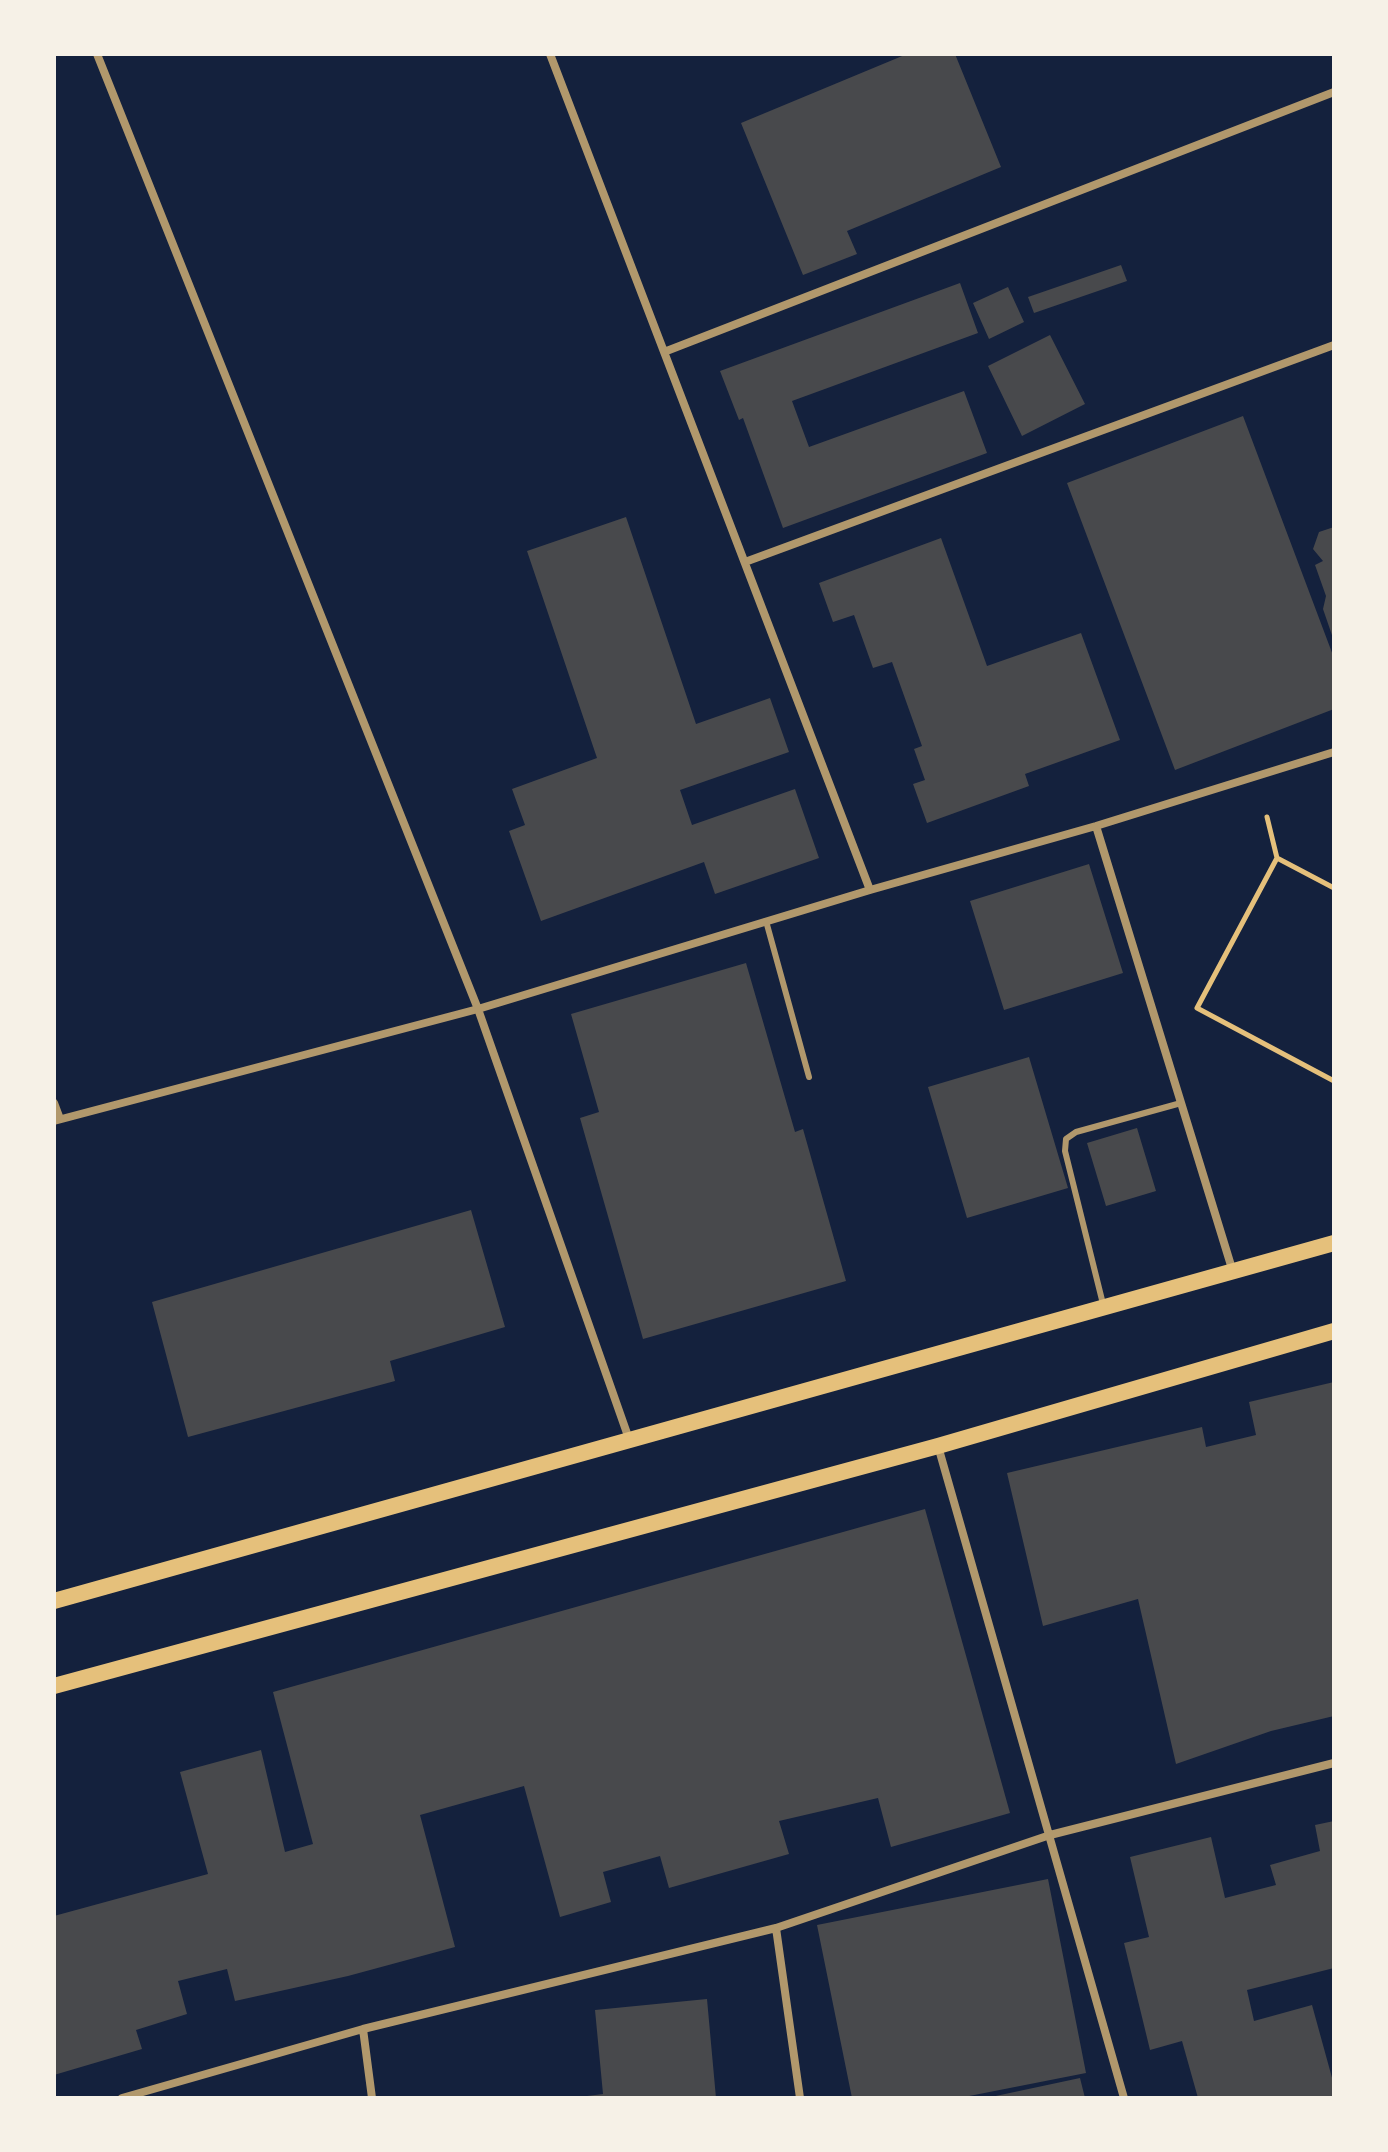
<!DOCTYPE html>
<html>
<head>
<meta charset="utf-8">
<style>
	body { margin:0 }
	#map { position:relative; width:1388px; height:2152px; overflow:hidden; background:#14213d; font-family:"IBM Plex Serif",serif }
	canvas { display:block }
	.frame { position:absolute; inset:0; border:56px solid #f6f1e7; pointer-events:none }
</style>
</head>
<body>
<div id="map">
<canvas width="1388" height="2152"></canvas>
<div class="frame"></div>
</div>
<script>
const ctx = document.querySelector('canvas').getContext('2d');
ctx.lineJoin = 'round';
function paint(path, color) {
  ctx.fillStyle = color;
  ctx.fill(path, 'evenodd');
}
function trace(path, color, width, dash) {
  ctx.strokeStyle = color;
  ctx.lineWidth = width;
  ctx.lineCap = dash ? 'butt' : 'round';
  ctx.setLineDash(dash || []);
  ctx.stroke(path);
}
paint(new Path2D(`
	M 907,54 L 955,54 L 1001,167 L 847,231 L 857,254 L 803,275 L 741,123 Z
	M 1121,265 L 1127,281 L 1034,313 L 1028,297 Z
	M 960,283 L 978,333 L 792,401 L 809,447 L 964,391 L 987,453 L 783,528 L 743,418 L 739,420 L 720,371 Z
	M 1008,287 L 1024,322 L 989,339 L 973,303 Z
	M 1050,335 L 1085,404 L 1022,436 L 988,366 Z
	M 1243,416 L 1334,658 L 1334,709 L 1175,770 L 1067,483 Z
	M 626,517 L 696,724 L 770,698 L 789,752 L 680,790 L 692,825 L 795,789 L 819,858 L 715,894 L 704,862 L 541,921 L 509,831 L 525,825 L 512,789 L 597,758 L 527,551 Z
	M 1334,527 L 1334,641 L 1323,609 L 1326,596 L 1315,565 L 1323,561 L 1313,549 L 1319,532 Z
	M 941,538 L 987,666 L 1081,633 L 1120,740 L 1025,774 L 1029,786 L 927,823 L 913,784 L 925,780 L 914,749 L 922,746 L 892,662 L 873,668 L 854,615 L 833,622 L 819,583 Z
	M 1089,864 L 1123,973 L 1004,1010 L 970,901 Z
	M 746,963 L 795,1132 L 803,1129 L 846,1281 L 643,1339 L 580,1118 L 599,1112 L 571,1014 Z
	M 1029,1057 L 1068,1188 L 967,1218 L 928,1087 Z
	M 1137,1128 L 1156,1191 L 1106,1206 L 1087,1143 Z
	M 471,1210 L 505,1327 L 390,1361 L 395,1381 L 188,1437 L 152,1302 Z
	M 1334,1382 L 1334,1716 L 1271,1731 L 1176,1764 L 1138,1599 L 1043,1626 L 1007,1473 L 1202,1427 L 1206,1447 L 1256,1435 L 1249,1402 Z
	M 925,1509 L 1010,1813 L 891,1847 L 878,1798 L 779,1821 L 789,1854 L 669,1888 L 660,1856 L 603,1872 L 611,1902 L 560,1917 L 524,1786 L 420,1815 L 455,1947 L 348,1976 L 235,2001 L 227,1969 L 178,1981 L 187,2014 L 136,2030 L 142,2049 L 54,2075 L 54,1916 L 208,1874 L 180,1772 L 261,1750 L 285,1852 L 313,1844 L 273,1692 Z
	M 1334,1821 L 1334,1968 L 1247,1990 L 1254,2021 L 1312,2005 L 1334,2085 L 1334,2098 L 1198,2098 L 1182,2041 L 1150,2050 L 1124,1943 L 1149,1937 L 1130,1857 L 1211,1837 L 1225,1898 L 1276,1885 L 1270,1865 L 1320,1851 L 1315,1825 Z
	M 1048,1879 L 1086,2073 L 959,2098 L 852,2098 L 817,1925 Z
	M 707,1999 L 716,2098 L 587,2098 L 587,2096 L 603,2094 L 595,2010 Z
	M 1080,2078 L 1085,2098 L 991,2098 L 991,2097 Z`), '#48494c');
trace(new Path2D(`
	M 1267,817 L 1277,858 L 1197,1008 L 1334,1081
	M 1277,858 L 1334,888`), '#e5c07b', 5);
trace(new Path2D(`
	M 766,921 L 809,1077
	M 1103,1304 L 1065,1151 L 1066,1139 L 1076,1132 L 1181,1103`), '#b1986c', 6);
trace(new Path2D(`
	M 97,54 L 478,1009 L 629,1439
	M 550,54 L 870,890
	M 664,352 L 1334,92
	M 745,562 L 1334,345
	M 1096,826 L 1233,1272
	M 54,1103 L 60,1119
	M 54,1121 L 478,1009 L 870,890 L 1096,826 L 1334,752
	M 938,1446 L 1124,2098
	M 776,1928 L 800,2098
	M 363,2029 L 372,2098
	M 122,2098 L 363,2029 L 776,1928 L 1050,1835 L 1334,1763`), '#b1986c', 8);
trace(new Path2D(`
	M 54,1601 L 1334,1243
	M 54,1686 L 938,1446 L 1334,1331`), '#e5c07b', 16);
</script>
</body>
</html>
